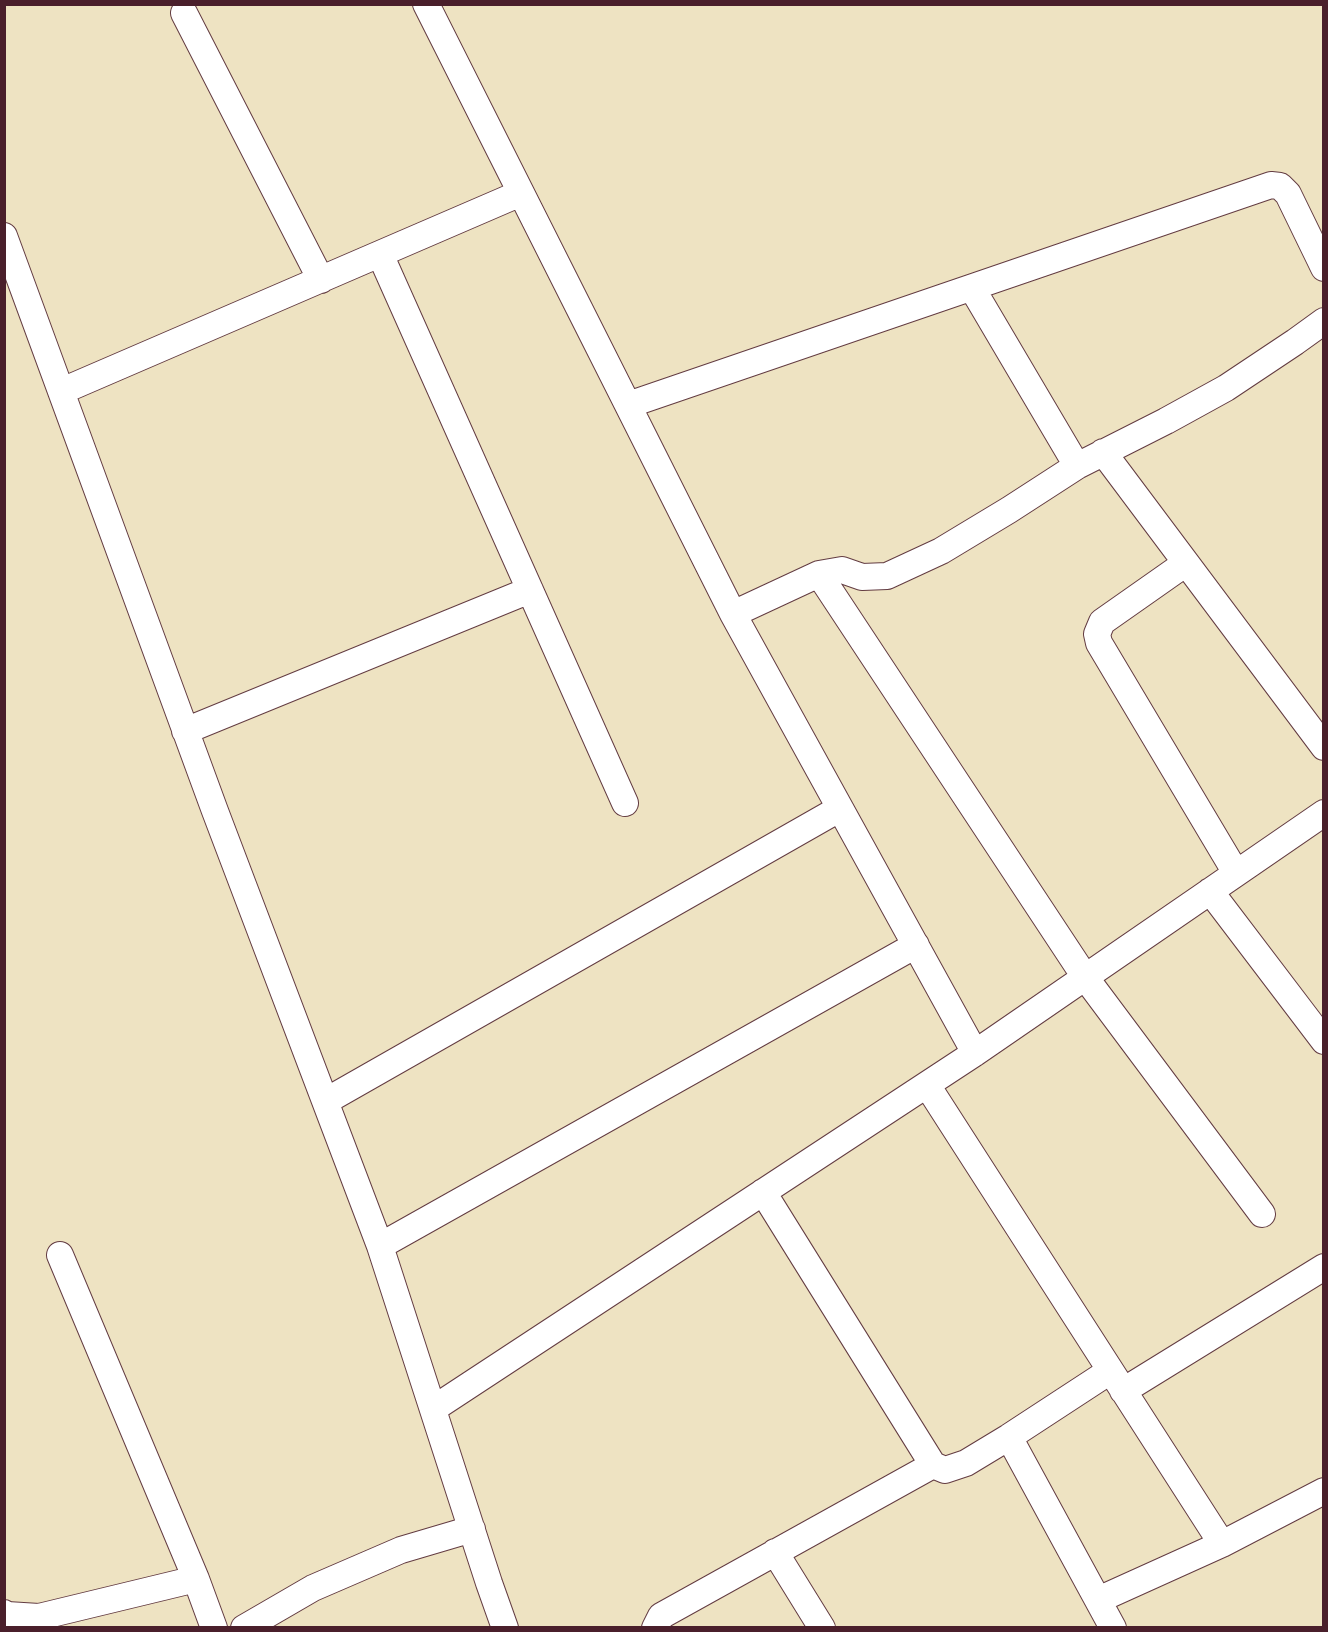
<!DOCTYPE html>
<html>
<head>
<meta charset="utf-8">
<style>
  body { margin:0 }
  #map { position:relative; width:1328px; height:1632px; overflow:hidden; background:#eee3c2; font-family:"Old Standard TT",serif }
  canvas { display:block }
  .frame { position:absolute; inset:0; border:6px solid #4a1f2b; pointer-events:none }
</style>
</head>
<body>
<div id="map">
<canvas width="1328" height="1632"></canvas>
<div class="frame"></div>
</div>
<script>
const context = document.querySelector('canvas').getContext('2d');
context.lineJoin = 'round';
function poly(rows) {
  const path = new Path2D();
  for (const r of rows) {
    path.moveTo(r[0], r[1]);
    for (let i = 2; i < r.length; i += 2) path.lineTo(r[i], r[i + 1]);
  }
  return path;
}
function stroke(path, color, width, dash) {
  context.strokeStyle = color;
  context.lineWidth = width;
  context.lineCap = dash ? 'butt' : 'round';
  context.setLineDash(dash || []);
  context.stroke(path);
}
const minor = poly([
  [426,4,733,614,975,1053],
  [184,13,321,280],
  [4,236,215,811,380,1246,489,1583,505,1628],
  [380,254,625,803],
  [972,288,1077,466],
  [62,391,521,193],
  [628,405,1271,185,1280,186,1288,194,1324,268],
  [1103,452,1324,747],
  [1186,563,1102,622,1097,634,1099,643,1236,873],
  [819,574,1085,977,1262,1214],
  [733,614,819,574,842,570,862,577,887,576,941,551,1009,510,1077,466,1166,421,1226,388,1295,342,1324,321],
  [185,731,530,590],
  [1210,891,1324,1041],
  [927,1085,1222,1544],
  [326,1101,839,809],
  [763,1192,933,1465,945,1470,966,1463,1009,1437,1110,1371],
  [380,1246,916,945],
  [60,1255,196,1579,214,1628],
  [1123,1391,1324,1267],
  [433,1409,975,1053,1324,813],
  [1009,1437,1113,1628],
  [775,1552,822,1628],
  [1098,1600,1222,1544,1324,1491],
  [4,1613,7,1615,39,1617,196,1579],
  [244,1628,313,1588,401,1550,472,1529],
  [655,1628,661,1616,933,1465]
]);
stroke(minor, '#633c42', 28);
stroke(minor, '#fff', 26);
</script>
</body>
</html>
